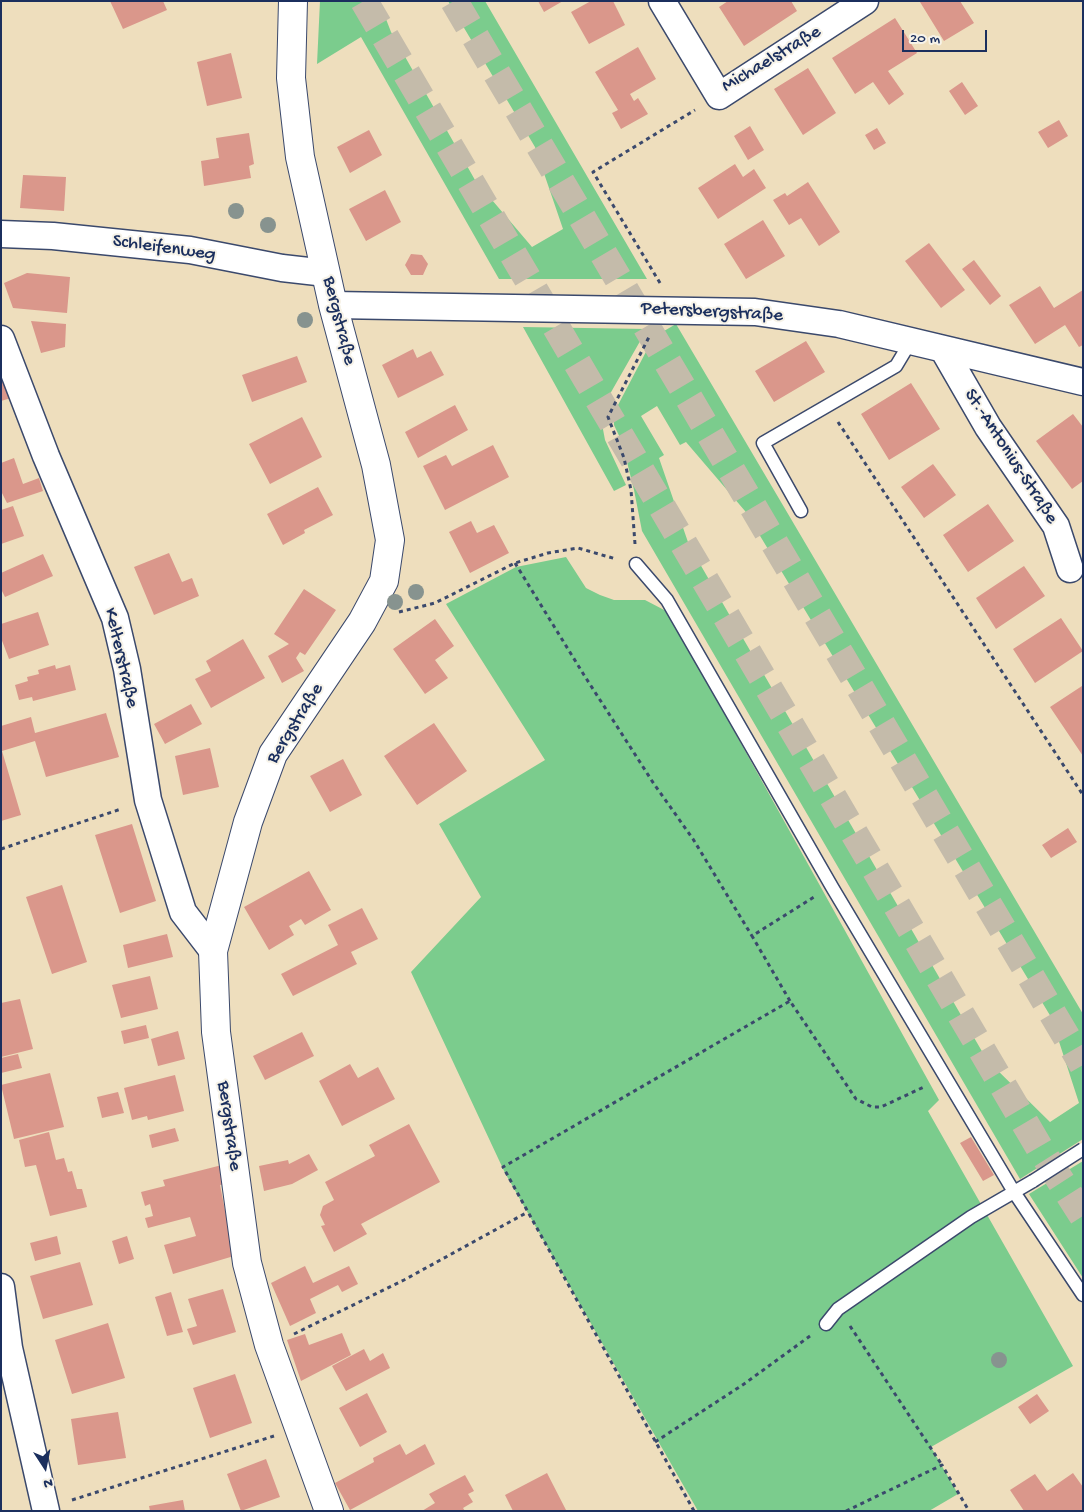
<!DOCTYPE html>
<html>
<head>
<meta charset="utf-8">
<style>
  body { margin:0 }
  #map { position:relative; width:1084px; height:1512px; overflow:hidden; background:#eedebd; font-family:"Gochi Hand",sans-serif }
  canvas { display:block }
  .frame { position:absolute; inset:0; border:2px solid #1b2f5e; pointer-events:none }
  .north { position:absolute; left:20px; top:1442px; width:50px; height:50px; -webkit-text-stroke:4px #f7f3e8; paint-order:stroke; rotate:169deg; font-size:14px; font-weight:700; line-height:20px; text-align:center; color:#1b2f5e }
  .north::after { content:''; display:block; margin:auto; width:18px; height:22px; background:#1b2f5e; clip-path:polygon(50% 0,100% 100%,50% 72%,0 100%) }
  .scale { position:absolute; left:902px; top:30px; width:85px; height:22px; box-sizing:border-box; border:2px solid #1b2f5e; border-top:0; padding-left:6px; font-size:15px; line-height:18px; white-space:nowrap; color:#1b2f5e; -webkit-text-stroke:4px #f7f3e8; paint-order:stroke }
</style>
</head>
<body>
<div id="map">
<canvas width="1084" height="1512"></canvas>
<div class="frame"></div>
<div class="north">N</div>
<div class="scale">20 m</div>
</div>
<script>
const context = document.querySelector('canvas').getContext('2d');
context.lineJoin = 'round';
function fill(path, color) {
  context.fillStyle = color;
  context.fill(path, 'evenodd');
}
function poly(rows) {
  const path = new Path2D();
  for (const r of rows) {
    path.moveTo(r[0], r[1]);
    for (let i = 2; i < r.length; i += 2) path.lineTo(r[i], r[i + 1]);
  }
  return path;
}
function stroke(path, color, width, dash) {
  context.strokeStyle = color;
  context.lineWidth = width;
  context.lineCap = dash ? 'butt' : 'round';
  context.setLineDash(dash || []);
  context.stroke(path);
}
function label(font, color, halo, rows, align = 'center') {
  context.font = font + ' "Gochi Hand",sans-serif';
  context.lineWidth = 4;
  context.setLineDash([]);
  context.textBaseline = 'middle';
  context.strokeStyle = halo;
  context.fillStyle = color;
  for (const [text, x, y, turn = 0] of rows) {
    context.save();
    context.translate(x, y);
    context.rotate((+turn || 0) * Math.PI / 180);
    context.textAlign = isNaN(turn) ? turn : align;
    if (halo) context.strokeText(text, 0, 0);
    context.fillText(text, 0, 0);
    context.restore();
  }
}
const green = poly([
  [320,1,379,1,391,32,475,180,532,247,563,229,535,147,448,1,485,1,647,279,499,279,361,37,317,64],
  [676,324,1083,1014,1083,1139,1020,1179,642,531,634,490,622,442,614,425,614,417,618,405,658,329,664,331],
  [657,406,680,445,686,442,745,511,1051,1017,1079,1103,1050,1122,987,1060,689,545,659,458,664,455,641,416],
  [523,327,647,329,606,401,602,424,605,440,626,485,614,491],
  [566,557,586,588,600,595,614,600,645,600,668,612,939,1100,928,1111,1073,1366,931,1447,958,1494,929,1511,698,1511,505,1173,411,972,481,897,439,824,545,760,446,604,516,567],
  [1083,1161,1082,1174,1083,1278,1029,1194]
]);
const building = poly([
  [110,1,163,1,167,10,123,29],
  [538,1,563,1,544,12],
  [591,1,613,1,625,25,589,44,571,12],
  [728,1,791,1,797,11,744,46,719,7],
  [922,1,960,1,974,23,944,41,920,2],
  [895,18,917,53,888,71,904,94,889,105,873,82,855,94,832,58],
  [638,47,656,79,630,94,634,101,638,98,648,114,621,129,612,113,618,110,595,72],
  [231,53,242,98,207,106,197,62],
  [808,68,836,113,803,135,774,89],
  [962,82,978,106,965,115,949,91],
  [1059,120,1068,136,1048,148,1038,132],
  [750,126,764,150,748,160,734,136],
  [877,128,886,143,874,150,865,135],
  [369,130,382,155,350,173,337,147],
  [249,133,254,164,249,166,251,178,204,186,201,161,219,158,216,138],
  [735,164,743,177,754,169,766,188,718,219,698,188],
  [23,175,66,177,64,211,20,208],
  [808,182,840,232,819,246,801,218,789,225,773,200,785,193,787,196],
  [385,190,401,222,366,241,349,209],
  [763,220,785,256,746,279,724,244],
  [929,243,965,290,941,308,905,261],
  [411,254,422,255,428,264,423,275,411,275,405,265],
  [974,260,1001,296,990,305,962,269],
  [27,273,70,277,67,313,13,308,4,283],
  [1040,286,1054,308,1083,290,1083,345,1079,347,1065,325,1035,344,1009,305],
  [31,321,66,324,65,347,41,353],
  [806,341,825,372,774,402,755,371],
  [413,349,417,358,431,351,444,375,398,398,382,365],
  [297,356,307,382,252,402,242,375],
  [1,373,11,398,1,401],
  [911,383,940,429,889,460,861,414],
  [455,405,468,430,418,458,405,432],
  [1073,414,1083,427,1083,481,1072,489,1036,441],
  [302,417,322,457,270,484,249,444],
  [493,445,509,477,445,510,423,466,446,455,452,466],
  [14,458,23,484,39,478,43,491,7,503,1,491,1,463],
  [933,464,956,495,924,518,901,487],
  [318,487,333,515,304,530,305,533,283,545,267,514],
  [988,504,1014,541,968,572,943,535],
  [13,506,24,536,1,544,1,510],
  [471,521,477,533,494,525,509,553,470,573,449,532],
  [169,553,182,582,192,578,199,596,154,615,134,567],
  [43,554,53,576,5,597,1,589,1,573],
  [1024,566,1045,596,996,629,976,598],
  [304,589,336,610,305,655,300,652,296,658,304,671,282,683,268,656,289,644,274,634],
  [38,612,49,645,9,659,1,638,1,624],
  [1061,618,1083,651,1035,683,1013,649],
  [435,619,454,646,435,660,448,678,425,694,393,649],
  [243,639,265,678,211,708,195,679,211,671,206,661],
  [55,665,56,669,70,665,76,690,33,701,32,697,19,700,15,685,28,681,27,677,39,674,38,670],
  [1082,686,1083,688,1083,756,1050,707],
  [191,704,202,724,165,744,154,724],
  [106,713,119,757,46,777,35,741,2,751,21,815,1,821,1,726,31,717,35,733],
  [434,723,467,771,417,805,384,756],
  [210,748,219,787,183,795,175,756],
  [343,759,362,795,330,812,310,776],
  [132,824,156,901,120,913,95,835],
  [1068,828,1077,842,1051,858,1042,845],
  [309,871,331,910,305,925,301,919,289,926,294,935,269,950,244,907],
  [62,885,87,962,52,974,26,897],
  [362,908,378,939,351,952,357,964,293,996,281,974,338,945,328,925],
  [167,934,173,957,128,968,123,945],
  [150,976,158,1009,121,1018,112,985],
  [20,999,33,1049,1,1057,1,1003],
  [146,1025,149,1038,124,1044,121,1031],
  [178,1031,185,1059,158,1066,151,1039],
  [302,1032,314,1056,265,1080,253,1056],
  [18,1054,22,1068,1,1073,1,1058],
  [350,1064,358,1078,378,1067,395,1099,342,1126,319,1081],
  [50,1073,64,1127,14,1139,1,1085],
  [175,1075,184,1111,148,1120,147,1116,132,1120,124,1088],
  [118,1092,124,1113,102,1118,97,1097],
  [409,1124,440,1182,361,1224,367,1234,334,1252,321,1226,325,1225,320,1215,323,1206,334,1200,325,1182,375,1156,369,1145],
  [175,1128,179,1141,152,1148,149,1135],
  [49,1132,56,1160,64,1158,68,1172,72,1171,77,1189,82,1189,87,1207,50,1216,36,1165,25,1167,19,1140],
  [971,1137,994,1175,983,1181,960,1143],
  [309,1154,318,1170,292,1184,264,1191,259,1166,288,1160,289,1164],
  [222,1165,226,1184,220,1185,234,1256,173,1274,164,1245,196,1236,190,1217,148,1228,145,1218,153,1216,150,1204,145,1206,141,1192,165,1186,163,1180],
  [57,1236,61,1254,35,1261,30,1243],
  [127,1236,134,1259,119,1264,112,1241],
  [80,1262,93,1305,43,1319,30,1276],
  [305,1266,313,1283,349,1266,358,1284,342,1292,338,1285,310,1299,316,1313,290,1326,271,1283],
  [223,1289,236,1332,193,1345,187,1329,197,1326,188,1299],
  [171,1292,183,1332,167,1336,155,1297],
  [108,1323,125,1378,72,1394,55,1340],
  [342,1333,351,1355,301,1381,287,1340,305,1334,309,1345],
  [364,1349,370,1361,383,1353,390,1368,346,1391,332,1366],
  [235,1374,252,1423,210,1438,193,1388],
  [367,1393,387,1432,360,1447,339,1408],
  [1037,1394,1049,1411,1030,1424,1018,1407],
  [118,1412,126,1458,78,1465,71,1419],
  [400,1444,406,1455,425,1444,435,1464,350,1510,335,1483,374,1462,373,1458],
  [266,1459,280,1497,241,1511,227,1474],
  [547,1473,566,1510,513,1511,505,1495],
  [1073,1473,1083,1487,1083,1511,1024,1511,1010,1490,1035,1474,1047,1491],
  [465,1475,474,1491,468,1494,473,1502,463,1508,465,1511,422,1511,435,1503,429,1494],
  [183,1500,185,1511,150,1511,149,1506]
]);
const trunkTunnel = poly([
  [364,1,1039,1147,1083,1216],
  [454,1,1083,1065]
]);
const path = poly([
  [660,283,593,172,695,110],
  [838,422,1083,795],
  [635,544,631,490,624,458,608,417,649,337],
  [515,563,584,675,654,784,693,839,752,936],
  [399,612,435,603,515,563,548,553,578,548,616,559],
  [1,849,121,809],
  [790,1001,752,936,814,897],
  [850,1326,942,1465],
  [294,1334,404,1280,526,1213],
  [655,1442,744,1384,810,1336],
  [72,1500,274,1436],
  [694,1511,503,1167,790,1001,856,1099,872,1107,881,1107,926,1086],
  [846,1511,942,1465,969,1511]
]);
const service = poly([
  [801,511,763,443,896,366,911,341],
  [636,564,667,600,832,887,1014,1192,1083,1295],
  [826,1324,838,1309,971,1217,1033,1181]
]);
const minor = poly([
  [662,1,719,96,865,1],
  [1,234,53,236,190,250,282,268,326,273],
  [333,305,755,312,839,324,1083,382],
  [1,339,46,456,115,618,127,669,148,800,183,912,213,951],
  [943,349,988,427,1056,526,1070,569],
  [1,1287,9,1348,46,1511]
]);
const tertiary = poly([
  [293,1,291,78,300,157,333,305,376,465,390,540,384,581,362,622,273,754,248,822,213,951,216,1032,247,1263,269,1345,329,1511]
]);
const serviceBridge = poly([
  [1033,1181,1083,1149]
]);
const trees = [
  [236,211],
  [268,225],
  [305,320],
  [416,592],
  [395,602],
  [999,1360]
];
const streetNames = [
  ["Michaelstraße",772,60,-31],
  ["Schleifenweg",164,249,8],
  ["Petersbergstraße",712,313,3],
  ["Bergstraße",338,321,76],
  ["St.-Antonius-Straße",1010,457,57],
  ["Kelterstraße",120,658,77],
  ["Bergstraße",296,724,-58],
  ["Bergstraße",228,1126,82]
];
fill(green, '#7bcc8d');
fill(building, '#da978b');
stroke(trunkTunnel, '#c4bbaa', 28, [28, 14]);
stroke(service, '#3b496c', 15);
stroke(minor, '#3b496c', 29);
stroke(tertiary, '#3b496c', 30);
stroke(path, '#3b496c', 3, [4, 4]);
stroke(service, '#fff', 12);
stroke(minor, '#fff', 26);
stroke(tertiary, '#fff', 28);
stroke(serviceBridge, '#3b496c', 15, []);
stroke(serviceBridge, '#fff', 12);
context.fillStyle = '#87938f';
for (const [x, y] of trees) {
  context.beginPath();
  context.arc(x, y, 8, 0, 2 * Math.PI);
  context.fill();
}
label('19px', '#1b2f5e', '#f7f3e8', streetNames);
</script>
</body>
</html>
